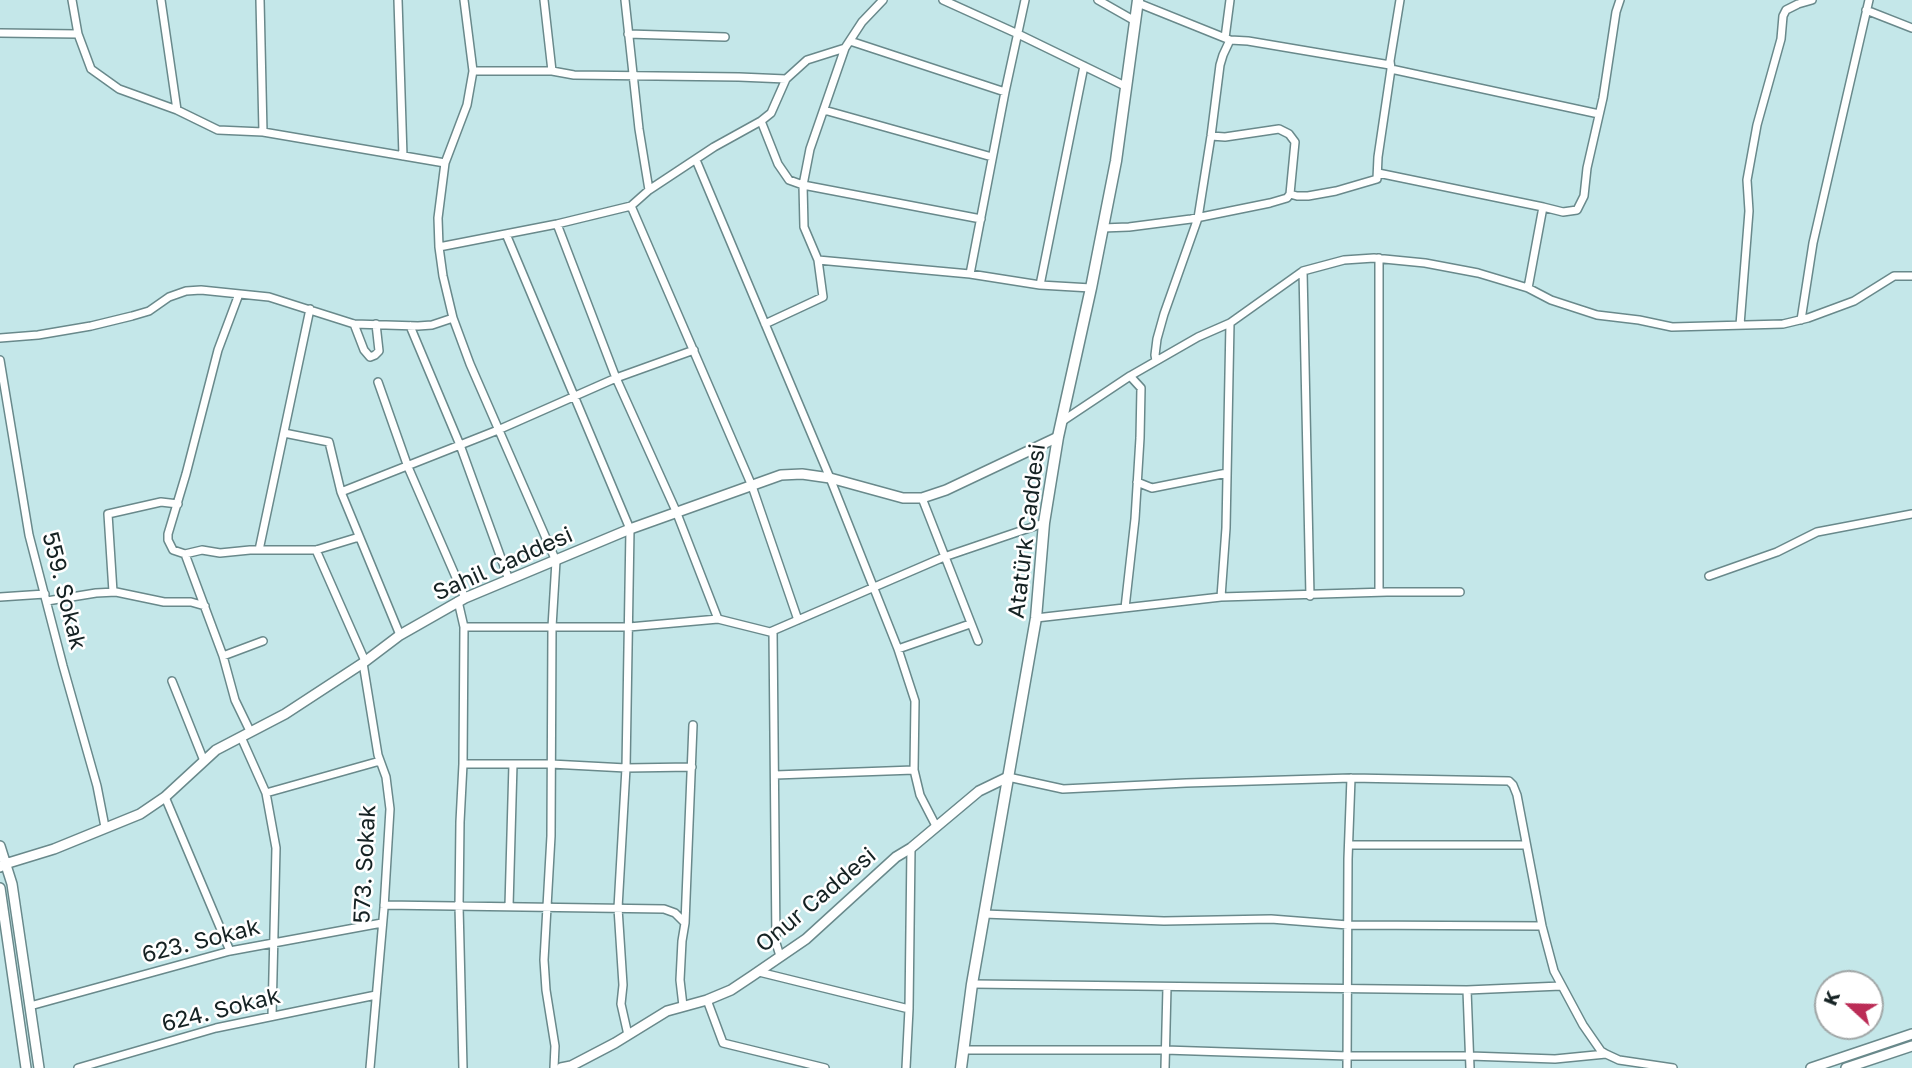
<!DOCTYPE html>
<html>
<head>
<meta charset="utf-8">
<style>
  body { margin:0 }
  #map { position:relative; width:1912px; height:1068px; overflow:hidden; background:#c4e7e9; font-family:"Golos Text",sans-serif }
  canvas { display:block }
  .north { position:absolute; left:1814px; top:970px; width:70px; height:70px; box-sizing:border-box; background:#fff; border:2px solid #a1a7a7; border-radius:50%; rotate:292deg; font-size:19px; font-weight:700; line-height:28px; text-align:center; color:#152223 }
  .north::after { content:''; display:block; margin:auto; width:24px; height:32px; background:#bb2c56; clip-path:polygon(50% 0,100% 100%,50% 72%,0 100%) }
</style>
</head>
<body>
<div id="map">
<canvas width="1912" height="1068"></canvas>
<div class="north">K</div>
</div>
<script>
const context = document.querySelector('canvas').getContext('2d');
context.lineJoin = 'round';
function poly(rows) {
  const path = new Path2D();
  for (const r of rows) {
    path.moveTo(r[0], r[1]);
    for (let i = 2; i < r.length; i += 2) path.lineTo(r[i], r[i + 1]);
  }
  return path;
}
function stroke(path, color, width, dash) {
  context.strokeStyle = color;
  context.lineWidth = width;
  context.lineCap = dash ? 'butt' : 'round';
  context.setLineDash(dash || []);
  context.stroke(path);
}
function label(font, color, halo, rows, align = 'center') {
  context.font = font + ' "Golos Text",sans-serif';
  context.lineWidth = 5;
  context.setLineDash([]);
  context.textBaseline = 'middle';
  context.strokeStyle = halo;
  context.fillStyle = color;
  for (const [text, x, y, turn = 0] of rows) {
    context.save();
    context.translate(x, y);
    context.rotate((+turn || 0) * Math.PI / 180);
    context.textAlign = isNaN(turn) ? turn : align;
    if (halo) context.strokeText(text, 0, 0);
    context.fillText(text, 0, 0);
    context.restore();
  }
}
const minor = poly([
  [161,0,177,110,218,130,263,132,445,163],
  [260,0,263,132],
  [398,0,403,156],
  [464,0,473,71,467,105,445,163,438,218,439,247,443,276,453,318,470,364,556,561,552,627,551,836,544,960,546,990,555,1046,554,1068],
  [544,0,552,71,574,75,739,77,786,79],
  [625,0,639,129,649,190],
  [943,0,1018,34,1127,87],
  [1098,0,1135,21],
  [1400,0,1390,61,1391,69,1599,114],
  [1138,3,1230,40],
  [1866,10,1912,28],
  [0,33,78,34,72,0],
  [78,34,91,69,119,89,177,110],
  [628,34,725,37],
  [1225,38,1230,0],
  [850,41,1005,92],
  [473,71,552,71],
  [824,110,992,157],
  [761,121,778,164,789,180,803,185,981,219],
  [696,160,830,478,898,649,915,701,914,770,920,795,936,826],
  [1378,173,1543,207,1528,288],
  [1290,194,1297,196,1308,196,1336,191,1377,179,1378,157,1391,69],
  [631,206,752,486,798,620],
  [1543,207,1563,212,1577,210,1584,196,1587,168,1603,98,1616,12,1620,0],
  [557,224,616,378,676,511,718,619],
  [1102,228,1129,227,1191,219,1270,203,1287,198,1290,194,1295,142,1289,134,1279,129,1225,137,1211,136],
  [506,234,630,529,626,768,618,908,623,985,621,1004,628,1035],
  [439,247,557,224,631,206,649,190,714,147,761,121,771,113,786,79,807,60,845,48],
  [1379,258,1379,592],
  [818,260,970,274,1040,285,1091,288],
  [1303,271,1310,596],
  [970,274,1005,92,1025,0],
  [1040,285,1084,66],
  [239,294,218,350,186,474,168,534,168,540,173,550,185,554,202,550,220,553,250,550,316,550,359,537],
  [1801,320,1813,243,1869,0],
  [354,324,364,350,370,357,375,355,379,351,376,324],
  [765,324,823,297,818,260,804,227,803,185,810,149,845,48,862,22,883,0],
  [1740,325,1749,211,1747,180,1757,125,1781,39,1783,16,1786,10,1798,4,1812,0],
  [410,326,460,445,509,580],
  [0,338,38,335,91,326,132,316,149,311,169,297,186,291,201,290,269,297,354,324,418,326,432,325,453,318],
  [0,360,29,535,63,666,97,786,105,827],
  [1156,361,1155,355,1157,339,1164,314,1198,218,1211,136,1220,65,1223,55,1230,40,1248,41,1390,65],
  [378,382,408,467,465,598],
  [1061,422,1130,376,1198,337,1230,323,1303,271,1344,260,1374,258,1425,263,1478,273,1528,288,1551,300,1597,315,1639,320,1672,327,1783,324,1808,318,1854,301,1894,276,1912,276],
  [284,433,329,442,341,492,400,635],
  [1137,482,1152,488,1227,473],
  [341,492,498,430,616,378,694,350],
  [922,498,978,641],
  [259,550,310,309],
  [316,550,365,661],
  [185,554,223,656,235,700,250,731],
  [1709,576,1777,552,1817,532,1912,514],
  [113,592,108,514,161,502,178,504],
  [0,597,45,594],
  [1221,597,1226,528,1230,323],
  [47,601,96,593,116,592,164,602,191,602,205,606],
  [458,601,464,627,463,764,460,822,459,906,463,1068],
  [1125,608,1135,519,1140,438,1141,388,1130,376],
  [1036,618,1221,597,1387,592,1460,592],
  [464,627,629,627,718,619,770,632,944,557,1044,523],
  [773,631,776,943,780,956],
  [898,649,970,624],
  [223,656,263,641],
  [363,663,378,755,386,777,390,809,384,908,370,1068],
  [172,681,204,761],
  [241,737,266,793,276,848,272,1016],
  [463,764,551,764,626,768,692,767],
  [775,775,914,770],
  [1008,777,1063,789,1186,783,1351,778,1509,781,1513,785,1517,795,1542,926,1554,971,1583,1025,1601,1051,1606,1054,1619,1060,1673,1068],
  [266,793,380,761],
  [165,797,230,951],
  [1350,845,1526,845],
  [384,905,664,909,675,913,685,923,682,941,680,980,683,1006],
  [509,906,513,764],
  [984,914,1164,921,1271,919,1348,925,1542,926],
  [685,923,693,725],
  [759,972,909,1009],
  [972,984,1467,990,1561,986],
  [1467,990,1470,1068],
  [707,1000,723,1043,825,1068],
  [30,1006,230,951,382,923],
  [963,1050,1165,1050,1348,1056,1470,1056,1555,1059,1606,1054],
  [78,1068,216,1028,376,995],
  [906,1068,909,1009,911,848],
  [1165,1068,1167,987],
  [1347,1068,1348,859,1351,778]
]);
const tertiary = poly([
  [0,846,12,884,39,1068],
  [0,867,5,864,54,849,140,814,165,797,216,750,285,714,363,663,400,635,465,598,630,529,781,475,802,474,830,478,903,498,922,498,946,490,1058,437],
  [0,888,26,1068],
  [561,1068,571,1066,615,1043,667,1011,707,1000,731,990,752,976,806,939,896,857,911,848,979,791,1008,777],
  [1811,1068,1912,1034],
  [1846,1068,1912,1046]
]);
const secondary = poly([
  [961,1068,972,984,1036,618,1044,523,1058,437,1091,288,1116,161,1138,0]
]);
const streetNames = [
  ["Atatürk Caddesi",1027,531,-83],
  ["Sahil Caddesi",503,564,-24],
  ["559. Sokak",64,591,76],
  ["573. Sokak",365,864,-87],
  ["Onur Caddesi",816,900,-40],
  ["623. Sokak",201,941,-14],
  ["624. Sokak",221,1010,-14]
];
stroke(minor, '#69898b', 10);
stroke(tertiary, '#69898b', 12);
stroke(secondary, '#69898b', 13);
stroke(minor, '#fff', 7);
stroke(tertiary, '#fff', 9);
stroke(secondary, '#fff', 10);
label('23px', '#152223', '#fff', streetNames);
</script>
</body>
</html>
